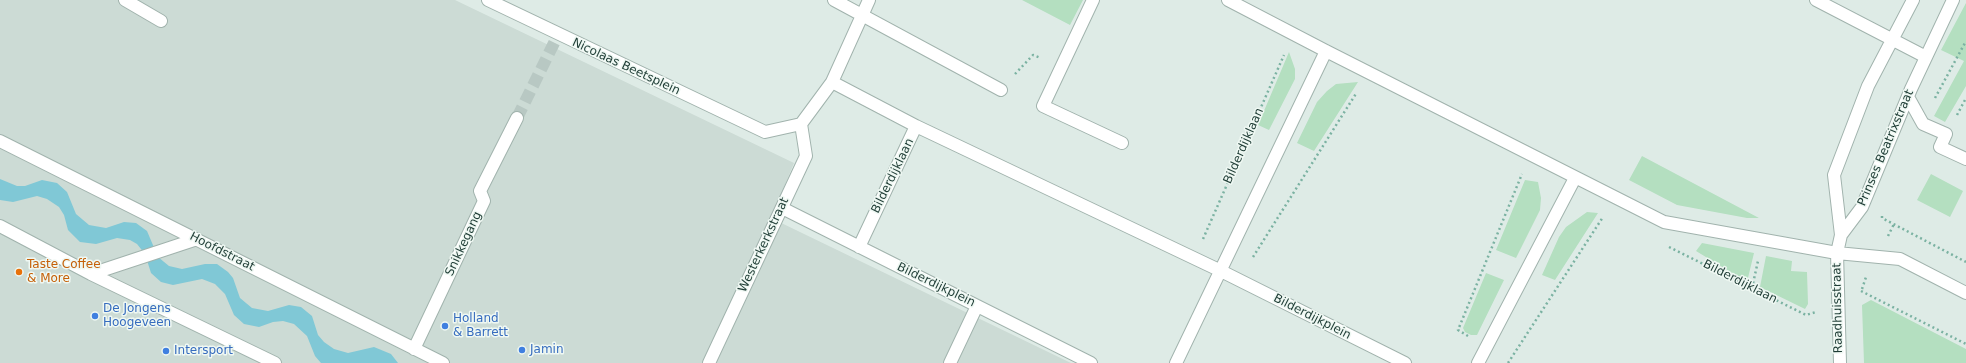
<!DOCTYPE html>
<html>
<head>
<meta charset="utf-8">
<style>
  body { margin:0 }
  canvas { display:block; background:#deebe6 }
</style>
</head>
<body>
<canvas width="1966" height="363"></canvas>
<script>
const context = document.querySelector('canvas').getContext('2d');
context.lineJoin = 'round';
function fill(path, color) {
  context.fillStyle = color;
  context.fill(path, 'evenodd');
}
function poly(rows) {
  const path = new Path2D();
  for (const r of rows) {
    path.moveTo(r[0], r[1]);
    for (let i = 2; i < r.length; i += 2) path.lineTo(r[i], r[i + 1]);
  }
  return path;
}
function stroke(path, color, width, dash) {
  context.strokeStyle = color;
  context.lineWidth = width;
  context.lineCap = dash ? 'butt' : 'round';
  context.setLineDash(dash || []);
  context.stroke(path);
}
function label(font, color, halo, rows, align = 'center') {
  context.font = font + ' "DejaVu Sans",sans-serif';
  context.lineWidth = 3;
  context.setLineDash([]);
  context.textBaseline = 'middle';
  context.strokeStyle = halo;
  context.fillStyle = color;
  for (const [text, x, y, turn = 0] of rows) {
    context.save();
    context.translate(x, y);
    context.rotate((+turn || 0) * Math.PI / 180);
    context.textAlign = isNaN(turn) ? turn : align;
    if (halo) context.strokeText(text, 0, 0);
    context.fillText(text, 0, 0);
    context.restore();
  }
}
const built = poly([
  [0,0,455,0,794,163,771,218,1071,363,0,363]
]);
const green = poly([
  [1022,0,1083,0,1070,25],
  [1966,3,1966,86,1945,122,1934,116,1964,61,1941,50],
  [1289,52,1295,69,1295,79,1269,130,1258,125],
  [1358,82,1314,151,1297,143,1317,102,1327,91,1336,84],
  [1642,156,1759,218,1747,218,1677,205,1629,180],
  [1931,174,1963,191,1950,217,1917,200],
  [1525,180,1538,182,1541,198,1540,210,1516,258,1496,250],
  [1587,212,1598,213,1555,280,1542,275,1559,237,1566,227],
  [1702,243,1754,253,1747,282,1696,251],
  [1766,256,1792,261,1791,271,1807,272,1808,304,1805,309,1760,287],
  [1486,273,1504,280,1477,335,1471,335,1465,332,1463,328],
  [1871,300,1966,349,1966,363,1864,363,1862,305]
]);
const water = poly([
  [0,179,17,186,25,186,42,180,57,183,67,192,76,214,89,225,106,228,124,222,136,223,147,231,158,257,169,266,182,269,205,264,217,264,228,272,233,278,240,298,252,308,268,311,289,305,301,307,312,316,318,335,324,342,334,349,348,353,374,347,391,354,398,363,321,363,315,356,307,336,294,324,283,321,273,322,259,327,244,324,234,315,225,294,215,284,202,279,173,285,161,282,151,273,145,254,137,244,130,240,117,238,96,244,80,242,68,230,64,215,59,207,47,199,37,196,13,202,0,200]
]);
const minorTunnel = poly([
  [517,118,558,35]
]);
const path = poly([
  [1015,74,1033,55,1041,58],
  [1935,98,1966,41],
  [1957,115,1966,98],
  [1882,216,1882,218,1966,262],
  [1888,236,1894,224],
  [1203,239,1284,55],
  [1669,247,1806,315,1816,312],
  [1253,257,1357,92],
  [1752,288,1758,261],
  [1862,289,1866,277],
  [1861,291,1966,344],
  [1468,336,1458,330,1522,174],
  [1508,363,1603,217]
]);
const minor = poly([
  [125,0,161,21],
  [488,0,765,132,801,124,832,82,869,0],
  [834,0,1001,90],
  [1093,0,1043,106,1122,143],
  [1228,0,1326,51,1664,222,1837,253,1900,259,1966,293],
  [1816,0,1926,57],
  [832,82,916,126,859,247],
  [1908,97,1923,124,1946,134,1940,147,1966,159],
  [916,126,1219,270,1405,363],
  [0,141,443,363],
  [782,208,1091,363],
  [0,226,91,274,275,363],
  [1841,235,1862,207,1911,89,1953,0],
  [91,274,197,239],
  [414,349,484,201,480,191,517,118],
  [709,363,806,156,801,124],
  [950,363,977,306],
  [1176,363,1326,51],
  [1478,363,1575,178],
  [1840,363,1837,253,1841,235,1834,175,1868,86,1913,0]
]);
const markers = [
  [19,272,4,"#e8710a"],
  [95,316,4,"#3f7fe0"],
  [445,326,4,"#3f7fe0"],
  [522,350,4,"#3f7fe0"],
  [166,351,4,"#3f7fe0"]
];
const streetNames = [
  ["Nicolaas Beetsplein",626,67,25],
  ["Bilderdijklaan",1244,146,-66],
  ["Prinses Beatrixstraat",1886,148,-67],
  ["Bilderdijklaan",893,176,-64],
  ["Snikkegang",464,244,-65],
  ["Westerkerkstraat",764,245,-65],
  ["Hoofdstraat",222,252,27],
  ["Bilderdijklaan",1740,282,27],
  ["Bilderdijkplein",936,285,26],
  ["Raadhuisstraat",1838,308,-91],
  ["Bilderdijkplein",1312,317,27]
];
const foodNames = [
  ["Taste Coffee",27,265],
  ["& More",27,279]
];
const shopNames = [
  ["De Jongens",103,309],
  ["Hoogeveen",103,323],
  ["Holland",453,319],
  ["& Barrett",453,333],
  ["Jamin",530,350],
  ["Intersport",174,351]
];
fill(built, '#ccdbd5');
fill(green, '#b4dfc0');
fill(water, '#80c8d6');
stroke(minorTunnel, '#b8c8c3', 12, [12, 6]);
stroke(minor, '#a1b3ad', 14);
stroke(path, '#7bb2a2', 2.5, [2, 3]);
stroke(minor, '#fff', 12);
for (const [x, y, r, color] of markers) {
  const dot = new Path2D();
  dot.arc(x, y, r, 0, 2 * Math.PI);
  context.fillStyle = color;
  context.fill(dot);
  stroke(dot, '#eff8f3', 1.5);
}
label('12px', '#1e3c35', '#eff8f3', streetNames);
label('12px', '#c56008', '#eff8f3', foodNames, 'left');
label('12px', '#366cbe', '#eff8f3', shopNames, 'left');
</script>
</body>
</html>
